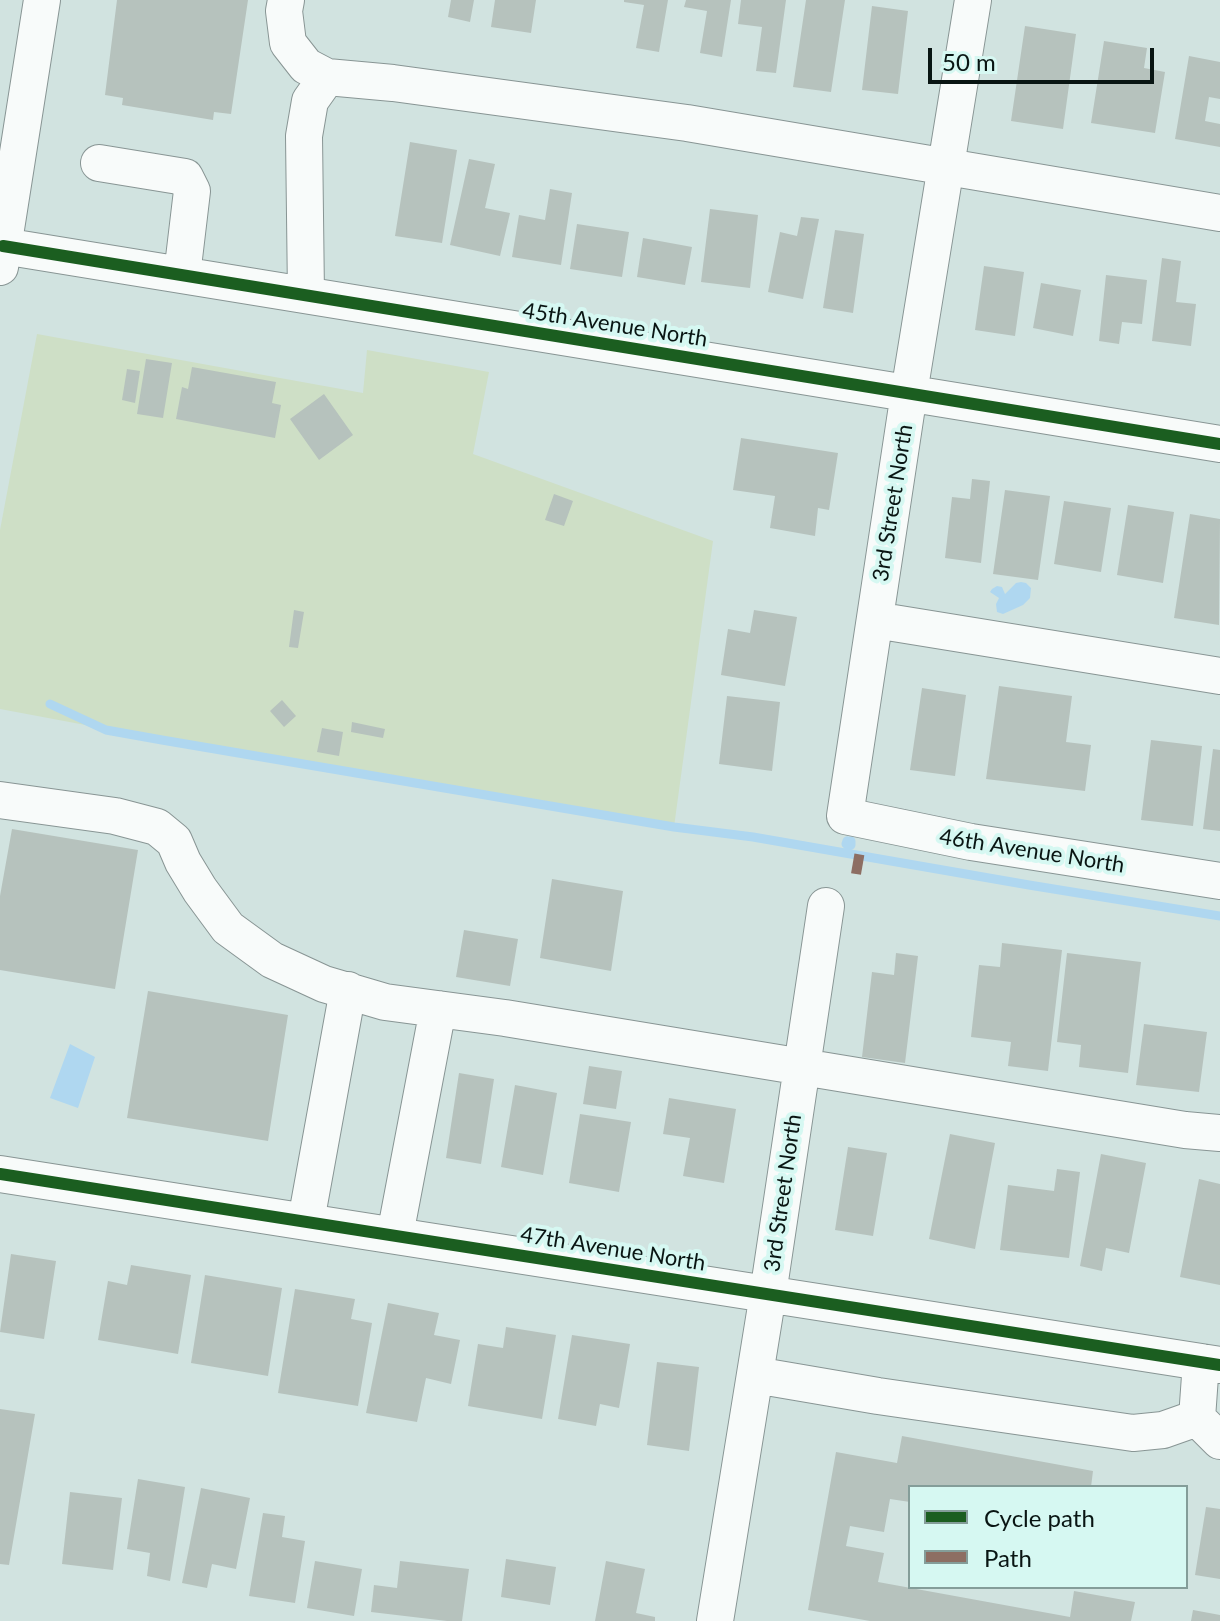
<!DOCTYPE html>
<html>
<head>
<meta charset="utf-8">
<style>
  body { margin:0 }
  #map { position:relative; width:1220px; height:1621px; overflow:hidden; background:#d1e3e0; font-family:Lato,sans-serif }
  canvas { display:block }
  .legend { position:absolute; left:908px; top:1485px; width:280px; height:104px; box-sizing:border-box; background:#d6f8f2; border:2px solid #849d99; margin:0; padding:10px 14px; list-style:none; font-size:24px; color:#091513 }
  .legend li { display:flex; align-items:center; gap:16px; height:40px }
  .legend b { width:40px; border:2px solid #849d99 }
  .scale { position:absolute; left:928px; top:48px; width:226px; height:36px; box-sizing:border-box; border:4px solid #091513; border-top:0; padding-left:10px; font-size:24px; line-height:28px; white-space:nowrap; color:#091513; -webkit-text-stroke:6px #d6f8f2; paint-order:stroke }
</style>
</head>
<body>
<div id="map">
<canvas width="1220" height="1621"></canvas>
<ul class="legend">
<li><b style="height:10px;background:#1b5e20"></b>Cycle path</li>
<li><b style="height:10px;background:#8d6e63"></b>Path</li>
</ul>
<div class="scale">50 m</div>
</div>
<script>
const context = document.querySelector('canvas').getContext('2d');
context.lineJoin = 'round';
function fill(path, color) {
  context.fillStyle = color;
  context.fill(path, 'evenodd');
}
function poly(rows) {
  const path = new Path2D();
  for (const r of rows) {
    path.moveTo(r[0], r[1]);
    for (let i = 2; i < r.length; i += 2) path.lineTo(r[i], r[i + 1]);
  }
  return path;
}
function stroke(path, color, width, dash) {
  context.strokeStyle = color;
  context.lineWidth = width;
  context.lineCap = dash ? 'butt' : 'round';
  context.setLineDash(dash || []);
  context.stroke(path);
}
function label(font, color, halo, rows, align = 'center') {
  context.font = font + ' Lato,sans-serif';
  context.lineWidth = 8;
  context.setLineDash([]);
  context.textBaseline = 'middle';
  context.strokeStyle = halo;
  context.fillStyle = color;
  for (const [text, x, y, turn = 0] of rows) {
    context.save();
    context.translate(x, y);
    context.rotate((+turn || 0) * Math.PI / 180);
    context.textAlign = isNaN(turn) ? turn : align;
    if (halo) context.strokeText(text, 0, 0);
    context.fillText(text, 0, 0);
    context.restore();
  }
}
const green = poly([
  [37,334,363,393,367,350,489,372,473,454,713,541,674,827,240,754,0,709,0,530]
]);
const water = poly([
  [1021,582,1026,583,1031,588,1030,598,1023,605,1003,614,997,612,996,604,999,598,990,592,992,589,997,586,1002,587,1005,594,1016,583],
  [70,1044,95,1057,78,1108,50,1098]
]);
const stream = poly([
  [50,704,106,730,162,740,674,827,753,837,1029,885,1220,916],
  [847,841,851,841,851,845,846,844,847,841]
]);
const building = poly([
  [117,0,248,0,231,114,214,112,213,120,122,105,123,98,105,95],
  [451,0,474,0,470,22,448,17],
  [495,0,536,0,531,33,491,27],
  [624,0,668,0,659,52,636,48,644,5,624,2],
  [686,0,731,0,722,57,700,53,707,11,684,7],
  [741,0,786,0,776,73,756,71,762,27,738,24],
  [806,0,845,0,831,92,793,87],
  [872,6,908,11,898,94,862,90],
  [1025,26,1076,34,1063,129,1011,121],
  [1104,41,1147,48,1144,68,1165,72,1155,133,1091,123],
  [1189,56,1220,62,1220,99,1209,97,1205,121,1220,124,1220,147,1175,139],
  [410,142,457,150,442,243,395,236],
  [469,159,495,164,485,208,510,213,500,256,450,245],
  [550,189,572,193,561,265,512,257,519,215,545,220],
  [710,209,758,215,750,288,701,282],
  [801,217,819,219,803,299,768,292,780,232,797,236],
  [577,224,629,232,622,277,570,269],
  [835,230,864,234,853,313,823,308],
  [643,238,692,247,685,285,637,277],
  [1162,258,1181,261,1176,302,1196,304,1191,346,1152,341],
  [984,266,1024,272,1015,336,975,330],
  [1106,275,1147,280,1142,324,1122,322,1119,344,1099,341],
  [1041,283,1081,290,1073,336,1033,328],
  [146,359,172,363,163,418,137,414],
  [192,367,276,382,272,403,281,405,275,438,176,419,182,387,188,389],
  [127,369,140,371,135,403,122,400],
  [324,394,353,435,319,460,290,419],
  [741,438,838,453,829,510,818,508,815,536,770,528,775,496,733,490],
  [972,479,990,481,981,563,945,558,952,497,970,499],
  [1005,490,1050,496,1038,580,993,574],
  [554,494,573,501,564,526,545,520],
  [1064,501,1111,508,1101,572,1054,564],
  [1128,505,1174,512,1163,583,1117,575],
  [1190,514,1220,519,1219,625,1174,618],
  [294,610,304,612,298,648,289,647],
  [754,610,797,617,785,686,721,675,728,629,750,633],
  [999,686,1072,696,1066,742,1091,745,1085,791,986,779],
  [922,688,966,695,955,776,910,770],
  [727,696,780,702,772,771,719,764],
  [282,700,296,716,284,727,270,711],
  [352,722,385,729,383,738,351,732],
  [322,728,343,732,339,756,317,752],
  [1151,740,1202,746,1193,826,1141,820],
  [1213,749,1220,750,1220,831,1203,829],
  [12,829,138,850,115,989,0,970,0,896],
  [552,879,623,891,611,971,540,958],
  [464,930,518,939,510,986,456,977],
  [1002,943,1062,950,1048,1071,1008,1066,1011,1042,971,1037,979,965,1000,967],
  [896,953,918,956,905,1063,862,1057,872,972,894,975],
  [1067,953,1141,962,1128,1073,1079,1067,1081,1045,1057,1042],
  [148,991,288,1015,268,1141,127,1118],
  [1144,1024,1207,1032,1199,1092,1136,1085],
  [589,1066,622,1071,616,1109,583,1104],
  [459,1073,494,1079,481,1164,446,1158],
  [515,1085,557,1093,543,1175,501,1167],
  [669,1098,736,1109,724,1183,683,1176,690,1138,663,1134],
  [580,1114,631,1122,619,1192,569,1183],
  [950,1134,995,1143,975,1249,929,1239],
  [848,1147,887,1153,873,1236,835,1230],
  [1101,1154,1146,1163,1129,1253,1106,1248,1102,1271,1080,1266],
  [1057,1169,1080,1172,1069,1258,1000,1250,1008,1185,1054,1191],
  [1199,1179,1220,1184,1220,1285,1180,1277],
  [11,1254,56,1261,44,1339,0,1332],
  [131,1265,191,1275,178,1354,98,1340,108,1281,127,1285],
  [205,1275,282,1288,268,1376,191,1363],
  [295,1289,355,1299,351,1319,372,1323,358,1406,278,1393],
  [388,1303,439,1313,434,1335,460,1340,451,1384,426,1378,417,1422,366,1413],
  [506,1327,556,1335,542,1419,468,1406,478,1344,503,1348],
  [572,1335,630,1344,619,1408,600,1404,596,1426,558,1419],
  [657,1362,699,1367,689,1451,647,1445],
  [0,1409,35,1414,9,1565,0,1564],
  [902,1436,1093,1471,1091,1487,910,1487,910,1502,890,1499,884,1532,850,1526,846,1546,884,1553,878,1582,1070,1617,1074,1591,1135,1602,1131,1621,870,1621,808,1610,836,1452,897,1463],
  [138,1479,185,1487,170,1581,147,1576,150,1553,127,1549],
  [201,1488,250,1498,236,1569,212,1564,207,1588,182,1583],
  [70,1492,122,1498,113,1570,62,1564],
  [1206,1507,1220,1509,1220,1579,1195,1575],
  [263,1513,285,1516,282,1537,305,1541,295,1603,249,1596],
  [506,1559,556,1567,550,1605,501,1597],
  [315,1561,362,1569,354,1616,307,1608],
  [400,1561,469,1569,462,1621,447,1621,371,1612,374,1585,397,1588],
  [606,1561,645,1569,636,1613,655,1617,655,1621,595,1621],
  [1193,1610,1220,1615,1220,1621,1191,1621]
]);
const minor = poly([
  [286,0,284,11,288,43,306,66,327,77,393,83,687,123,1220,213],
  [973,0,909,393,845,816,971,842,1220,881],
  [99,163,185,177,192,191,182,275],
  [3,246,1220,444],
  [0,267,42,0],
  [306,295,304,136,310,101,327,77],
  [875,620,1220,676],
  [0,800,115,816,157,827,174,841,183,862,200,890,228,928,272,960,324,984,385,1002,505,1018,1185,1130,1220,1133],
  [0,1174,1220,1365],
  [306,1221,348,990],
  [395,1235,438,1009],
  [1201,1362,1197,1418,1220,1441],
  [755,1375,878,1396,1133,1433,1163,1430,1197,1418],
  [715,1621,768,1294,826,906]
]);
const quiet = poly([
  [856,874,861,845]
]);
const cycleway = poly([
  [3,246,1220,444],
  [0,1174,1220,1365]
]);
const streetNames = [
  ["45th Avenue North",615,325,9],
  ["3rd Street North",893,503,-81],
  ["46th Avenue North",1032,851,9],
  ["3rd Street North",783,1193,-82],
  ["47th Avenue North",613,1249,9]
];
fill(green, '#cedfc6');
fill(water, '#afd7f0');
stroke(stream, '#afd7f0', 9);
fill(building, '#b6c2bd');
stroke(minor, '#889594', 38);
stroke(minor, '#f8fbfa', 36);
stroke(quiet, '#8d6e63', 10, [20, 10]);
stroke(cycleway, '#1b5e20', 12);
label('22px', '#091513', '#d6f8f2', streetNames);
</script>
</body>
</html>
